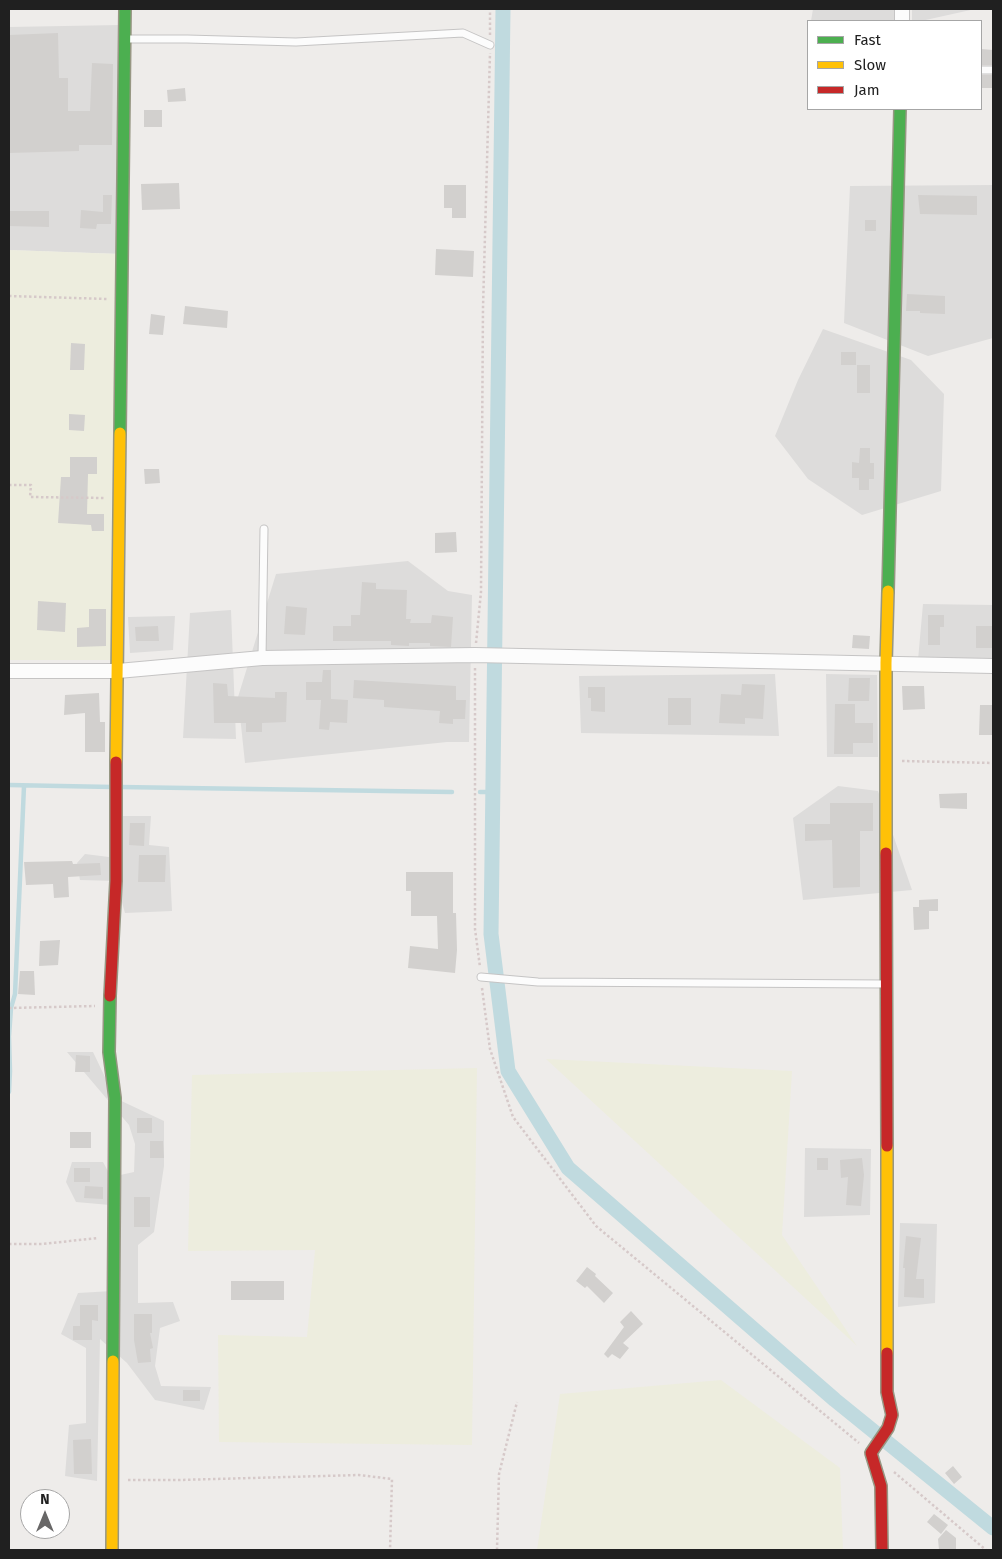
<!DOCTYPE html>
<html>
<head>
<meta charset="utf-8">
<style>
  body { margin:0 }
  #map { position:relative; width:1002px; height:1559px; overflow:hidden; background:#eeecea; font-family:"Fira Sans",sans-serif }
  canvas { display:block }
  .frame { position:absolute; inset:0; border:10px solid #202020; pointer-events:none }
  .legend { position:absolute; left:807px; top:20px; width:175px; height:90px; box-sizing:border-box; background:#fff; border:1px solid #a6a6a6; margin:0; padding:6px 9px; list-style:none; font-size:15px; color:#202020 }
  .legend li { display:flex; align-items:center; gap:10px; height:25px }
  .legend b { width:25px; border:1px solid #a6a6a6 }
  .north { position:absolute; left:20px; top:1489px; width:50px; height:50px; box-sizing:border-box; background:#fff; border:1px solid #a6a6a6; border-radius:50%; rotate:0deg; font-size:14px; font-weight:700; line-height:20px; text-align:center; color:#202020 }
  .north::after { content:''; display:block; margin:auto; width:18px; height:22px; background:#686767; clip-path:polygon(50% 0,100% 100%,50% 72%,0 100%) }
</style>
</head>
<body>
<div id="map">
<canvas width="1002" height="1559"></canvas>
<div class="frame"></div>
<ul class="legend">
<li><b style="height:6px;background:#4caf50"></b>Fast</li>
<li><b style="height:6px;background:#ffc107"></b>Slow</li>
<li><b style="height:6px;background:#c62828"></b>Jam</li>
</ul>
<div class="north">N</div>
</div>
<script>
const context = document.querySelector('canvas').getContext('2d');
context.lineJoin = 'round';
function fill(path, color) {
  context.fillStyle = color;
  context.fill(path, 'evenodd');
}
function poly(rows) {
  const path = new Path2D();
  for (const r of rows) {
    path.moveTo(r[0], r[1]);
    for (let i = 2; i < r.length; i += 2) path.lineTo(r[i], r[i + 1]);
  }
  return path;
}
function stroke(path, color, width, dash) {
  context.strokeStyle = color;
  context.lineWidth = width;
  context.lineCap = dash ? 'butt' : 'round';
  context.setLineDash(dash || []);
  context.stroke(path);
}
const residential = poly([
  [813,9,896,9,895,21,811,21],
  [912,9,975,9,921,21,912,21],
  [120,25,120,254,9,250,9,27],
  [993,185,993,338,928,356,844,323,850,186],
  [823,329,911,360,944,394,941,491,862,515,808,479,775,436,798,380],
  [408,561,448,591,472,595,469,742,447,742,245,763,238,697,276,574],
  [923,604,993,605,993,664,918,660],
  [231,610,236,739,183,738,190,613],
  [175,616,173,650,130,653,128,617],
  [775,674,779,736,581,733,579,676],
  [826,674,877,675,878,757,827,757],
  [838,786,878,791,912,890,803,900,793,818],
  [117,816,151,816,149,845,169,847,172,911,125,913,116,881,80,880,77,863,85,854,117,858],
  [67,1052,93,1052,115,1098,164,1121,164,1166,154,1232,138,1245,138,1303,173,1302,180,1321,160,1328,155,1366,161,1386,211,1387,204,1410,155,1400,127,1363,100,1339,97,1481,65,1476,69,1425,86,1423,86,1348,61,1334,78,1293,112,1291,110,1205,76,1202,66,1182,72,1162,103,1162,111,1177,134,1172,135,1144,129,1125],
  [805,1148,871,1149,870,1215,804,1217],
  [900,1223,937,1224,935,1303,898,1307]
]);
const farmland = poly([
  [9,250,120,254,115,660,9,660],
  [546,1059,792,1071,782,1235,857,1346],
  [477,1068,472,1445,219,1442,218,1335,307,1337,315,1250,188,1251,192,1075],
  [721,1380,840,1468,843,1550,537,1550,560,1394]
]);
const stream = poly([
  [9,785,112,787],
  [120,787,452,792],
  [480,792,492,792],
  [9,1036,11,1008,15,994,24,786],
  [9,1037,10,1071,9,1092]
]);
const canal = poly([
  [503,9,491,934,508,1071,568,1168,835,1400,993,1528]
]);
const building = poly([
  [58,33,59,78,68,78,68,111,90,111,92,63,113,64,112,145,79,145,79,151,9,153,9,35],
  [981,49,993,50,993,65,981,65],
  [981,75,993,75,993,88,981,88],
  [185,88,186,101,168,102,167,90],
  [144,110,162,110,162,127,144,127],
  [179,183,180,209,142,210,141,184],
  [444,185,466,185,466,218,452,218,452,208,444,208],
  [103,195,112,195,111,224,97,224,96,229,80,228,81,210,103,212],
  [918,195,977,196,977,215,920,214],
  [9,211,49,211,49,227,9,226],
  [865,220,876,220,876,231,865,231],
  [436,249,474,251,473,277,435,275],
  [907,294,945,296,945,314,920,313,920,311,906,311],
  [185,306,228,311,227,328,183,324],
  [151,314,165,316,163,335,149,334],
  [71,343,85,344,84,370,70,370],
  [841,352,856,352,856,365,841,365],
  [857,365,870,365,870,393,857,393],
  [69,414,85,415,84,431,69,430],
  [860,448,870,448,870,463,874,463,874,479,869,479,869,490,859,490,859,478,852,478,852,462,859,463],
  [70,457,97,457,97,474,88,474,87,514,104,514,104,531,92,531,91,525,58,523,61,477,70,477],
  [144,469,159,469,160,483,145,484],
  [456,532,457,552,435,553,435,533],
  [362,582,376,583,376,589,407,590,406,619,411,619,410,623,431,623,432,615,453,617,451,647,430,646,430,643,409,643,409,646,391,645,391,641,333,641,333,626,351,626,351,615,360,615],
  [38,601,66,603,65,632,37,630],
  [286,606,307,608,305,635,284,634],
  [89,609,106,609,106,646,77,647,77,628,89,627],
  [928,615,944,615,944,627,940,627,940,645,928,645],
  [158,626,159,641,136,641,135,627],
  [976,626,993,626,993,648,976,648],
  [853,635,870,636,869,649,852,648],
  [323,670,331,670,331,699,348,700,347,723,330,722,329,730,319,729,321,700,306,700,306,682,322,682],
  [849,678,870,678,869,701,848,701],
  [354,680,456,686,456,700,466,700,465,719,453,719,453,724,439,723,440,711,384,707,384,700,353,698],
  [213,683,227,684,228,696,275,698,275,692,287,692,286,722,262,723,262,732,246,732,246,723,214,723],
  [742,684,765,685,763,719,745,718,745,724,719,723,721,694,741,695],
  [902,686,924,686,925,709,903,710],
  [588,687,605,687,605,712,591,711,591,698,588,698],
  [99,693,100,722,105,722,105,752,85,752,85,713,64,715,65,695],
  [668,698,691,698,691,725,668,725],
  [835,704,855,704,855,723,873,723,873,743,853,743,853,754,834,754],
  [980,705,993,705,993,735,979,735],
  [967,793,967,809,940,808,939,794],
  [830,803,873,803,873,831,860,831,860,887,833,888,832,840,805,841,805,824,830,824],
  [130,823,145,823,144,846,129,845],
  [139,855,166,855,165,882,138,882],
  [72,861,73,864,100,863,101,875,68,877,69,897,54,898,53,884,26,885,24,862],
  [406,872,453,872,453,913,456,913,457,950,455,973,408,968,410,946,438,949,437,916,411,916,411,891,406,891],
  [938,899,938,911,929,911,929,929,914,930,913,907,919,907,919,900],
  [60,940,58,965,39,966,40,941],
  [20,971,34,971,35,995,18,994],
  [76,1055,90,1056,90,1072,75,1072],
  [137,1118,152,1118,152,1133,137,1133],
  [70,1132,91,1132,91,1148,70,1148],
  [150,1141,163,1141,164,1158,150,1158],
  [817,1158,828,1158,828,1170,817,1170],
  [862,1158,864,1175,861,1206,846,1205,848,1177,841,1178,840,1160],
  [74,1168,90,1168,90,1182,74,1182],
  [85,1186,103,1187,103,1199,84,1198],
  [134,1197,150,1197,150,1227,134,1227],
  [906,1236,921,1238,916,1279,924,1279,924,1298,904,1297,905,1268,903,1268],
  [587,1267,596,1274,595,1276,613,1293,604,1303,587,1286,585,1288,576,1281],
  [231,1281,284,1281,284,1300,231,1300],
  [80,1305,98,1305,98,1321,92,1320,92,1340,73,1340,73,1326,80,1326],
  [631,1311,643,1324,623,1343,629,1348,620,1359,612,1354,608,1358,604,1354,624,1327,620,1322],
  [134,1314,152,1314,152,1333,150,1333,153,1348,150,1349,151,1362,138,1363,134,1340],
  [183,1390,200,1390,200,1401,183,1401],
  [91,1439,92,1474,74,1474,73,1440],
  [953,1466,962,1477,954,1484,945,1473],
  [934,1514,948,1525,941,1534,927,1522],
  [946,1530,956,1538,956,1550,939,1550,938,1539]
]);
const path = poly([
  [490,35,490,9],
  [9,296,107,299],
  [9,485,31,485,30,497,104,498],
  [476,643,481,592,483,308,490,53],
  [475,668,475,929,480,967],
  [902,761,993,763],
  [482,988,490,1049,513,1117,596,1226,859,1443],
  [9,1008,95,1006],
  [9,1244,42,1244,98,1238],
  [894,1472,986,1550],
  [128,1480,179,1480,359,1475,392,1479,390,1550],
  [497,1550,499,1474,517,1402]
]);
const lane = poly([
  [126,39,187,39,296,42,463,33,490,45],
  [981,70,993,70],
  [262,658,264,529],
  [481,977,538,982,886,984]
]);
const street = poly([
  [902,21,902,9],
  [9,671,118,671,262,658,475,655,993,666]
]);
const fast = poly([
  [120,433,125,9],
  [888,591,900,109],
  [110,996,109,1052,115,1098,113,1361]
]);
const slow = poly([
  [116,762,120,433],
  [886,853,886,663,888,591],
  [887,1146,887,1353],
  [112,1550,113,1361]
]);
const jam = poly([
  [886,853,887,1146],
  [110,996,116,881,116,762],
  [882,1550,881,1486,871,1453,888,1428,892,1415,887,1392,887,1353]
]);
fill(residential, '#dddcdb');
fill(farmland, '#ededde');
stroke(stream, '#c0dadf', 4.5);
stroke(canal, '#c0dadf', 15);
fill(building, '#d2d0ce');
stroke(lane, '#c5c4c4', 9);
stroke(street, '#c5c4c4', 16);
stroke(fast, '#979783', 14);
stroke(slow, '#979783', 14);
stroke(jam, '#979783', 14);
stroke(path, '#d6c9c9', 2.5, [2.5, 2.5]);
stroke(lane, '#fcfcfc', 7);
stroke(street, '#fcfcfc', 14);
stroke(fast, '#4caf50', 11);
stroke(slow, '#ffc107', 11);
stroke(jam, '#c62828', 11);
</script>
</body>
</html>
